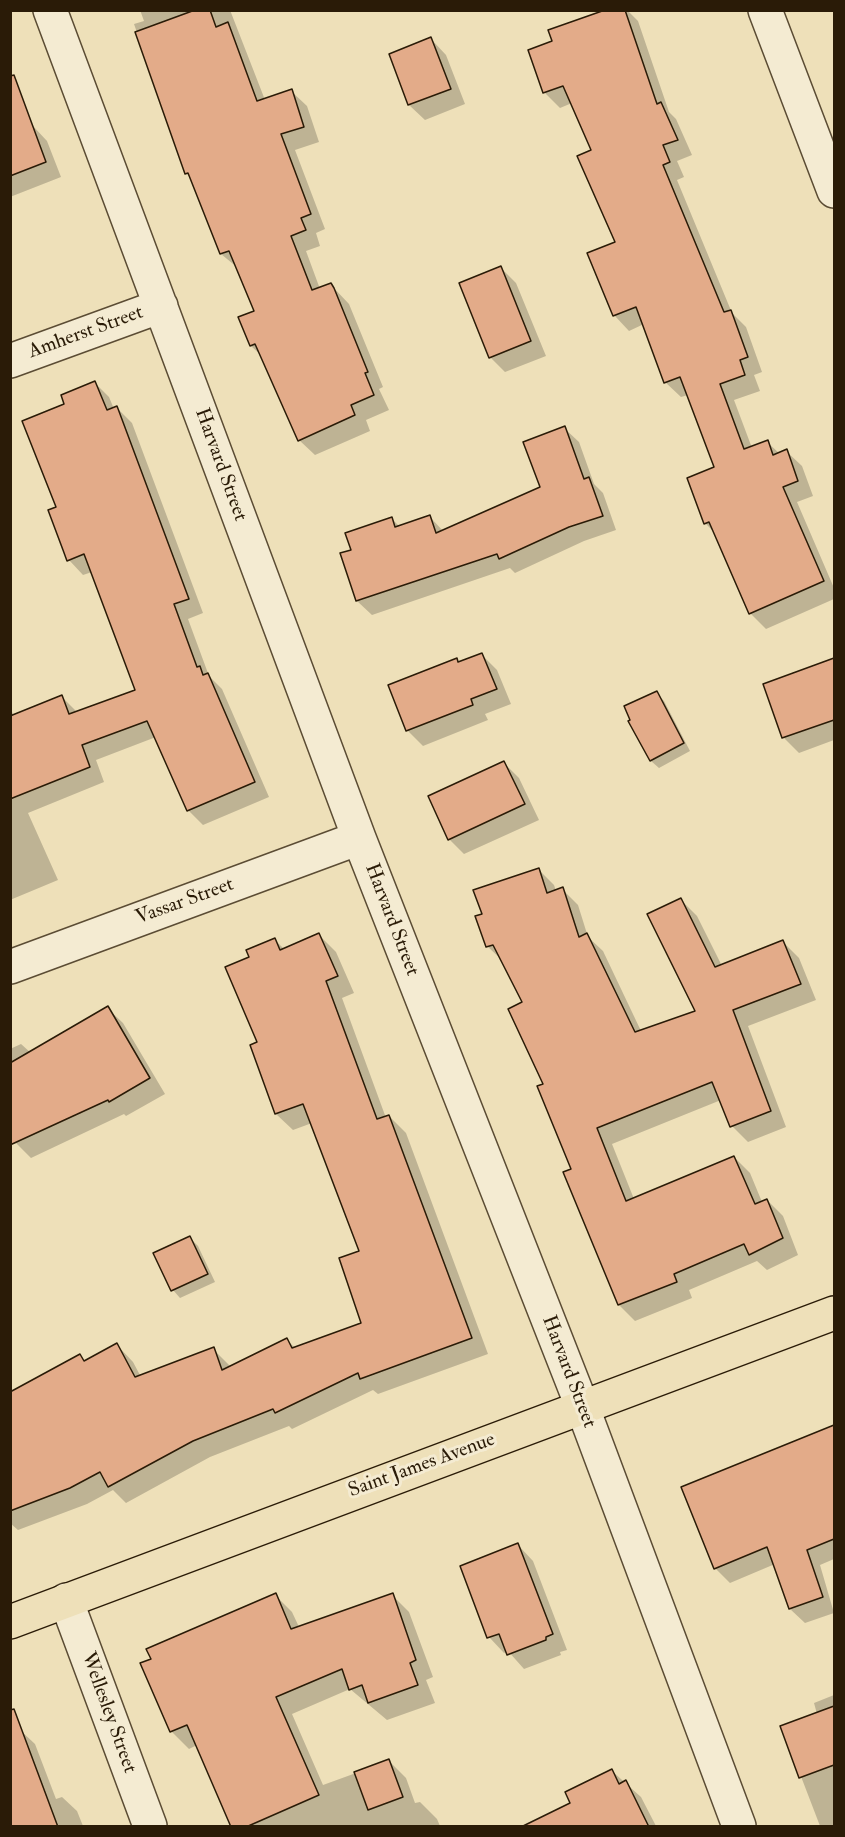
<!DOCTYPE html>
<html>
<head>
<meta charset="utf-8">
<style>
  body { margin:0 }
  #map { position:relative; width:845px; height:1837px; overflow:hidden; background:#eee0b9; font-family:"IM FELL Double Pica",serif }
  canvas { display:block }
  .frame { position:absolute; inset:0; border:12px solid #2a1b07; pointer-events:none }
</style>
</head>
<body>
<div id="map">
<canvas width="845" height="1837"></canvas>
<div class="frame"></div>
</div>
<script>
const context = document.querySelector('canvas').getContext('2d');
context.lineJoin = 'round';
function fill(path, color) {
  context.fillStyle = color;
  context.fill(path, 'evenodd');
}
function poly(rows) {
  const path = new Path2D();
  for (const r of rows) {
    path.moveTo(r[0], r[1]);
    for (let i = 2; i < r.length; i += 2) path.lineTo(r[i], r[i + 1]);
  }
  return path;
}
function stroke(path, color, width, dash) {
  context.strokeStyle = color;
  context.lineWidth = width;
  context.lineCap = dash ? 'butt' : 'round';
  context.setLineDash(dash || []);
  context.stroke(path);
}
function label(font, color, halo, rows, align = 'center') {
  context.font = font + ' "IM FELL Double Pica",serif';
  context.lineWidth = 6;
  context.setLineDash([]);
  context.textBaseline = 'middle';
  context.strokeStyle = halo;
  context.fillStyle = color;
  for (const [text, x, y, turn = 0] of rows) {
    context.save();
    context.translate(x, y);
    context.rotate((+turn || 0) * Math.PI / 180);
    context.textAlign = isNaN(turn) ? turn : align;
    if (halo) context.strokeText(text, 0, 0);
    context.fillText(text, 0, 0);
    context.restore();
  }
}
const shadow = poly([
  [140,10,230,10,265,100,291,91,307,106,319,142,295,150,325,229,316,233,320,246,306,251,320,289,331,285,349,304,383,387,379,389,389,410,366,420,370,431,315,455,299,440,263,357,251,346,240,318,256,312,238,268,221,254,193,180,186,173,134,24,144,21],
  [609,10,627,10,638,21,669,112,676,119,692,155,677,161,684,177,677,180,732,313,746,327,762,372,754,375,760,391,734,400,752,448,767,442,780,454,786,451,802,466,813,496,797,502,834,588,834,599,766,629,750,613,716,534,705,523,716,468,688,395,681,397,665,382,644,324,629,331,614,315,616,243,593,151,572,103,560,108,544,92,554,42],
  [431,39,446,55,465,104,425,120,409,105,391,54],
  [10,116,32,125,47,141,61,177,10,197],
  [501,268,516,283,546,356,505,372,490,357],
  [94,382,109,397,114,409,117,408,132,423,203,613,188,619,209,676,222,689,269,797,203,825,188,810,156,737,96,760,104,782,28,813,58,880,10,900,10,708,14,716,62,697,77,712,137,691,92,572,83,575,69,560,58,508,66,405],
  [564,428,579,442,594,484,603,493,616,530,584,541,515,573,510,568,372,615,357,601,353,551,392,519,400,527,430,517,444,532,542,487],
  [482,655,497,670,511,704,485,714,488,720,423,746,407,730,457,660,460,663],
  [834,660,834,740,799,753,783,737,765,685],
  [656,693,664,701,690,751,659,768,651,761,630,722],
  [504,763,519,778,539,820,464,854,449,839],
  [538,869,554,885,556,891,562,889,578,905,588,937,603,951,641,1031,697,1011,681,900,697,916,722,966,783,942,799,958,816,1000,748,1026,786,1127,748,1142,732,1126,721,1100,612,1144,634,1199,734,1157,750,1173,762,1202,767,1200,783,1216,798,1255,767,1270,757,1261,689,1290,692,1298,635,1321,619,1305,545,1085,524,1003,504,962,487,946,484,915],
  [319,935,336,952,354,993,342,998,386,1118,389,1116,406,1133,488,1354,378,1394,373,1390,292,1429,289,1426,210,1457,126,1503,113,1490,87,1504,18,1530,10,1523,10,1394,80,1356,86,1362,117,1345,133,1362,141,1377,213,1349,231,1367,287,1340,295,1348,363,1323,361,1252,312,1123,293,1130,276,1114,259,1043,251,958,274,939,285,950],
  [107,1008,123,1023,165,1094,126,1116,124,1114,31,1158,16,1143,10,1145,10,1049,21,1044,31,1053],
  [190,1238,198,1246,215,1282,180,1298,173,1290],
  [834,1427,834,1559,820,1565,834,1613,805,1623,790,1609,775,1564,730,1583,715,1568,683,1487],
  [518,1545,533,1561,567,1650,560,1652,561,1655,524,1669,508,1651,504,1653,489,1637],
  [275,1595,292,1612,299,1627,392,1595,409,1612,433,1677,426,1680,435,1703,387,1720,350,1689,292,1714,323,1785,389,1761,406,1778,415,1803,420,1802,437,1819,440,1826,233,1826,197,1745,189,1749,172,1732,142,1664],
  [834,1695,834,1826,820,1826,782,1727,817,1714,814,1703],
  [20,1730,35,1744,56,1799,62,1797,77,1811,83,1826,10,1826],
  [612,1771,641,1797,656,1826,553,1826,572,1804]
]);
const building = poly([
  [195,10,210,10,216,27,228,22,257,101,292,89,304,127,281,134,311,214,301,218,306,230,291,236,312,290,331,283,334,288,368,372,365,373,374,395,351,405,355,415,298,441,255,344,250,346,238,317,254,311,229,251,220,254,188,173,185,174,135,32,195,10],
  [605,10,625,10,657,104,661,102,678,140,663,145,670,162,663,165,724,312,731,310,748,357,740,360,745,375,720,384,744,449,768,440,773,455,787,449,798,481,783,487,824,581,749,614,709,522,704,524,687,478,714,467,680,377,664,383,636,307,613,316,587,253,615,242,577,156,591,150,563,86,543,93,528,50,552,41,548,30,605,10],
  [431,37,451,89,408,105,389,54,431,37],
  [14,75,46,162,10,176,10,76,14,75],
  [501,266,531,341,489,358,459,283,501,266],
  [95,381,107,410,117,406,189,599,174,604,197,667,200,666,203,675,208,673,255,782,187,811,147,721,82,745,90,767,10,799,10,716,62,695,69,714,135,690,84,554,67,561,63,550,48,510,56,507,22,421,64,404,61,395,95,381],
  [565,426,584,479,589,477,603,516,569,527,499,559,497,554,356,601,340,553,351,550,345,533,392,517,395,527,430,515,436,533,540,487,523,442,565,426],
  [482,653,497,689,471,699,473,705,406,731,388,685,457,658,458,662,482,653],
  [834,658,834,720,782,738,763,684,834,658],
  [657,691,684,743,650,761,628,721,630,720,624,706,657,691],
  [504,761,525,804,448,840,428,796,504,761],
  [539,868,547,893,563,887,579,937,587,933,635,1032,695,1011,647,914,681,898,715,967,783,940,801,984,733,1010,771,1111,730,1127,712,1082,597,1128,626,1201,734,1156,755,1204,767,1199,783,1238,749,1255,744,1244,674,1274,677,1282,618,1305,563,1172,571,1169,537,1086,543,1084,508,1009,522,1002,493,945,486,947,475,916,482,914,473,890,539,868],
  [319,933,338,976,326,981,377,1119,389,1115,472,1338,360,1379,358,1373,275,1413,273,1409,193,1441,108,1487,100,1472,70,1488,10,1511,10,1392,80,1354,84,1361,117,1343,135,1377,214,1347,222,1370,287,1338,292,1348,361,1323,339,1258,359,1251,303,1104,275,1114,250,1045,257,1042,225,967,249,957,246,950,275,938,280,950,319,933],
  [108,1006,150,1078,109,1102,108,1100,10,1145,10,1063,108,1006],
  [190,1236,208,1274,171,1291,153,1253,190,1236],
  [834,1425,834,1539,807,1550,823,1597,789,1609,767,1547,714,1569,681,1487,834,1425],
  [518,1543,553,1634,546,1637,546,1640,507,1655,499,1634,487,1638,460,1566,518,1543],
  [276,1593,291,1629,393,1593,416,1660,410,1663,418,1685,368,1703,362,1685,349,1690,342,1669,276,1697,319,1795,246,1827,231,1827,187,1725,170,1732,140,1663,151,1659,146,1649,276,1593],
  [834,1706,834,1765,799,1778,780,1726,834,1706],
  [14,1709,58,1827,10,1827,10,1710,14,1709],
  [389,1759,403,1797,368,1810,354,1772,389,1759],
  [612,1769,619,1784,626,1780,649,1827,521,1827,570,1803,565,1792,612,1769]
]);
const minor = poly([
  [50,10,359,838,582,1406,739,1826],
  [765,10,834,191],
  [10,361,161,306],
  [10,967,359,838],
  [66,1600,150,1826]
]);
const major = poly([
  [10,1622,834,1313]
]);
const streetNames = [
  ["Amherst Street",86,333,-20],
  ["Harvard Street",220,465,70],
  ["Vassar Street",185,902,-20],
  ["Harvard Street",391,920,69],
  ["Harvard Street",568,1372,69],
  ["Saint James Avenue",422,1466,-20],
  ["Wellesley Street",108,1713,70]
];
fill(shadow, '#0003');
fill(building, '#e3ab89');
stroke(building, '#2a1b07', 1.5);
stroke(minor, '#5b4c34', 36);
stroke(major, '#2a1b07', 36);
stroke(minor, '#f4ebd2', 33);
stroke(major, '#eee0b9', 33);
label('20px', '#2a1b07', '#f4ebd2', streetNames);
</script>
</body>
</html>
